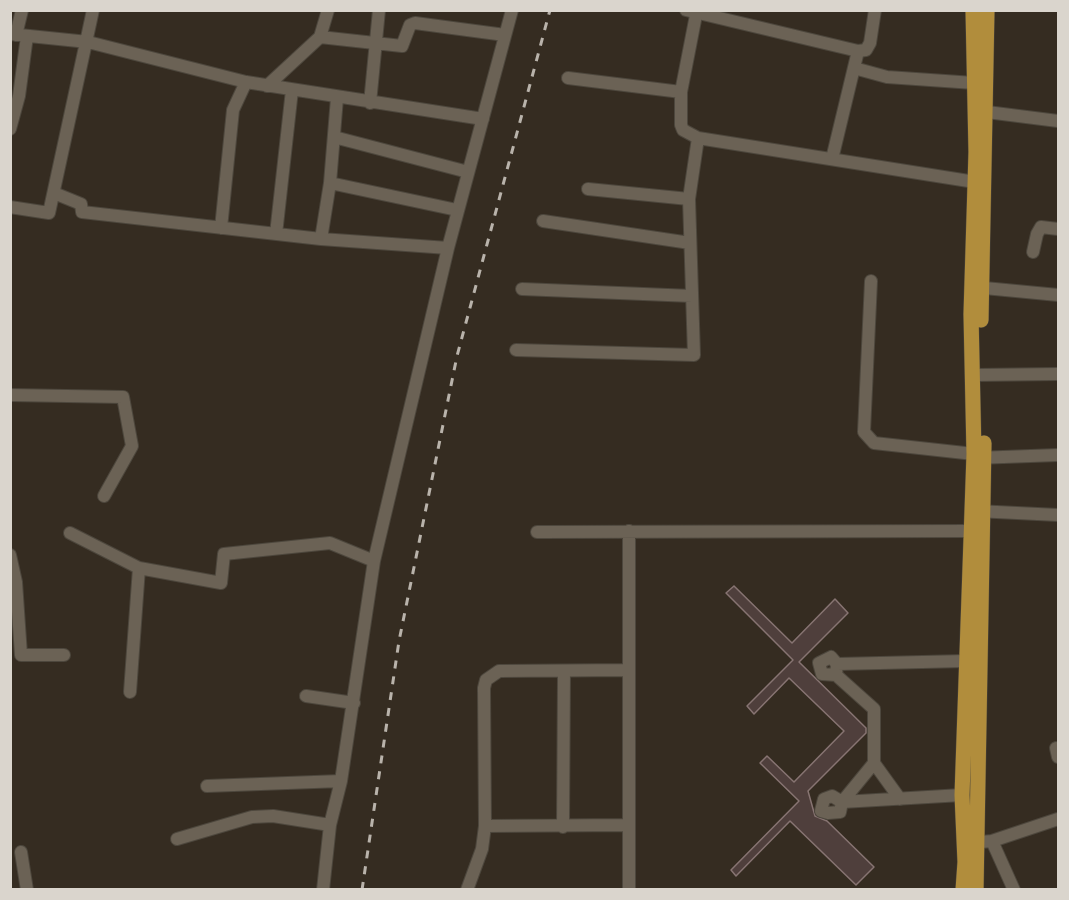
<!DOCTYPE html>
<html>
<head>
<meta charset="utf-8">
<style>
  body { margin:0 }
  #map { position:relative; width:1069px; height:900px; overflow:hidden; background:#352c21; font-family:"Fira Sans Condensed",sans-serif }
  canvas { display:block }
  .frame { position:absolute; inset:0; border:12px solid #dad5cd; pointer-events:none }
</style>
</head>
<body>
<div id="map">
<canvas width="1069" height="900"></canvas>
<div class="frame"></div>
</div>
<script>
const context = document.querySelector('canvas').getContext('2d');
context.lineJoin = 'round';
function fill(path, color) {
  context.fillStyle = color;
  context.fill(path, 'evenodd');
}
function poly(rows) {
  const path = new Path2D();
  for (const r of rows) {
    path.moveTo(r[0], r[1]);
    for (let i = 2; i < r.length; i += 2) path.lineTo(r[i], r[i + 1]);
  }
  return path;
}
function stroke(path, color, width, dash) {
  context.strokeStyle = color;
  context.lineWidth = width;
  context.lineCap = dash ? 'butt' : 'round';
  context.setLineDash(dash || []);
  context.stroke(path);
}
const building = poly([
  [734,586,792,643,835,599,848,613,799,662,866,728,866,733,808,791,815,816,827,821,874,867,856,885,790,821,736,876,731,870,799,801,760,763,767,756,794,782,844,731,789,678,754,714,747,706,793,660,726,593,734,586]
]);
const minor = poly([
  [686,10,858,51,866,50,870,43,875,10],
  [10,34,88,42,246,82,483,119],
  [16,35,22,10],
  [320,37,402,46,410,25,415,23,505,35],
  [854,68,887,77,974,83],
  [568,78,681,92,697,10],
  [267,86,320,37,328,10],
  [370,103,379,10],
  [979,111,1058,121],
  [10,129,19,96,27,36],
  [334,137,468,172],
  [698,138,975,182],
  [832,159,858,51],
  [330,183,457,210],
  [588,189,689,199],
  [54,193,81,204,82,212,321,239,448,248,374,561,341,781,330,825,323,890],
  [10,207,49,213,93,10],
  [543,221,690,243],
  [221,228,233,110,246,82],
  [276,234,292,90],
  [321,239,330,183,337,98],
  [448,248,512,10],
  [1033,252,1037,234,1041,227,1058,229],
  [871,281,864,432,874,443,974,454],
  [974,287,1058,295],
  [522,289,692,296],
  [516,350,694,355,689,199,698,138,683,130,681,125,681,92],
  [974,375,1058,374],
  [10,395,123,397,132,446,104,496],
  [976,458,1058,455],
  [976,511,1058,515],
  [629,531,629,889],
  [537,532,972,531],
  [70,533,139,568,221,583,224,554,330,543,374,561],
  [10,555,16,582,21,655,64,655],
  [837,664,965,661],
  [836,675,822,674,819,663,831,657,837,664,836,675,874,709,874,763,900,799],
  [130,692,139,568],
  [306,696,354,703],
  [1056,748,1058,757],
  [874,763,842,802,832,796,824,799,821,811,828,813,840,812,842,802,962,795],
  [207,786,341,781],
  [485,826,484,688,486,680,499,671,629,670],
  [563,827,564,672],
  [177,839,252,817,273,816,330,825],
  [992,841,1014,890],
  [970,843,992,841,1058,819],
  [21,852,27,890],
  [467,890,482,849,485,826,629,825]
]);
const major = poly([
  [981,320,987,10],
  [963,890,965,862,962,795,974,454,971,314,976,152,973,10],
  [976,890,984,443]
]);
const rail = poly([
  [362,890,399,641,457,356,550,10]
]);
fill(building, '#4f3f3c');
stroke(building, '#877472', 1.5);
stroke(minor, '#4d473d', 14);
stroke(major, '#4d473d', 16);
stroke(minor, '#6b6255', 12);
stroke(major, '#b18d3c', 15);
stroke(rail, '#b9b3ab', 3, [8, 8]);
</script>
</body>
</html>
